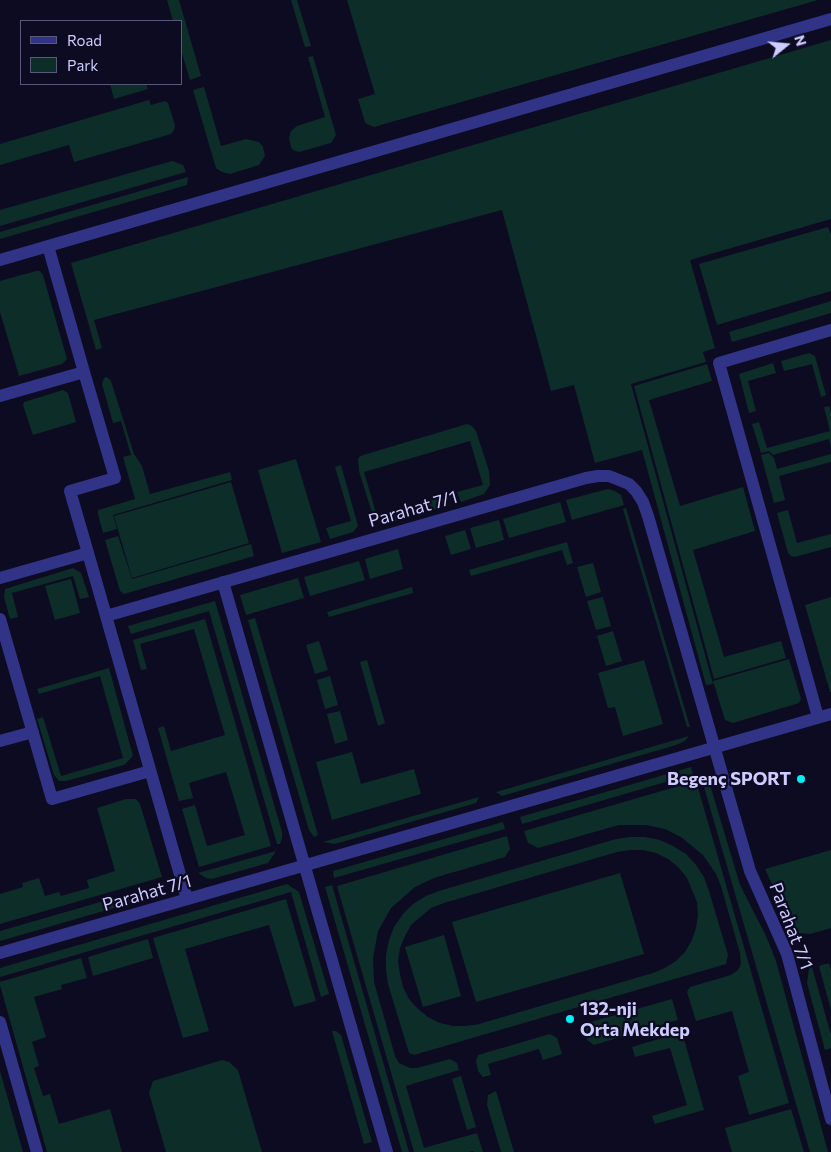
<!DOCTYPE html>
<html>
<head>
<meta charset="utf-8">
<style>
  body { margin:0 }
  #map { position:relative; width:831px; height:1152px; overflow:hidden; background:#0d0b22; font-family:Commissioner,sans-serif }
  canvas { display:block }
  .legend { position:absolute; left:20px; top:20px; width:162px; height:65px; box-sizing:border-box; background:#0d0b22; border:1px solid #5a587a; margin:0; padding:6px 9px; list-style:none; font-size:15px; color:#ceccff }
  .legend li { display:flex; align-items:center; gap:10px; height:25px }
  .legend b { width:25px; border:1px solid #5a587a }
  .north { position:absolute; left:761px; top:20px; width:50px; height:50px; -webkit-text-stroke:4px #0d0b22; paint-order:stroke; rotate:73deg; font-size:14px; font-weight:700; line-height:20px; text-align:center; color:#ceccff }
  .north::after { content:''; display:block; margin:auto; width:18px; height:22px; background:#ceccff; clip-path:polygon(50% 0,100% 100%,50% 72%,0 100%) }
</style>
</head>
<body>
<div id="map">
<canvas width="831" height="1152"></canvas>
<ul class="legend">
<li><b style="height:6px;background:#313486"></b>Road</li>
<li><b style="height:14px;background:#0d2d29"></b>Park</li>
</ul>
<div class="north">N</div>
</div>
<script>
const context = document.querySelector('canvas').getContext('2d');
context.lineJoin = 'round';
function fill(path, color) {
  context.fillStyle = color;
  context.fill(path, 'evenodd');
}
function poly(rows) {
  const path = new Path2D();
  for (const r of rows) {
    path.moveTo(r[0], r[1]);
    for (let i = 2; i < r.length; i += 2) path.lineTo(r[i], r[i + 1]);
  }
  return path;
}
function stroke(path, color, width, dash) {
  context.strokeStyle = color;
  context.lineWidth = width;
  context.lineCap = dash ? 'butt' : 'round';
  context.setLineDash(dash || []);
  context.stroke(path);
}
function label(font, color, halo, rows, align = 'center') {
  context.font = font + ' Commissioner,sans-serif';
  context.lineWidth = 4.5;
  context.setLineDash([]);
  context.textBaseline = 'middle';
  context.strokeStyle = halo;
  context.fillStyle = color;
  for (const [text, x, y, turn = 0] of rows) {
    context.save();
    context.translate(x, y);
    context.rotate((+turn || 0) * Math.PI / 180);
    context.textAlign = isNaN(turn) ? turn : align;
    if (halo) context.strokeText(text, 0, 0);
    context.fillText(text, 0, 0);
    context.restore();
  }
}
const green = poly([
  [167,0,179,0,201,76,190,80,181,50,181,21,173,21],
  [291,0,297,0,311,46,305,47],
  [347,0,818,0,374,127,367,124,365,122,358,99,375,94],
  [831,40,831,219,690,260,715,348,703,352,706,362,631,384,713,684,706,685,642,450,595,463,574,385,551,391,502,210,94,320,102,348,96,350,71,263],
  [313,56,336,135,331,143,299,152,293,150,291,147,289,138,291,131,297,126,325,117,308,57],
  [110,84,146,84,148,89,114,99],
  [204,87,221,146,246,139,259,142,263,147,265,156,259,165,230,174,222,172,216,168,193,90],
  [149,100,151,105,165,101,168,103,175,125,174,130,171,134,74,162,69,145,0,165,0,144],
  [172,161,183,165,186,172,0,226,0,210],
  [188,177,187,185,0,239,0,232],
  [828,227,831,235,831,291,717,325,699,264],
  [36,271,40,271,43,275,67,359,62,364,19,376,0,312,0,281],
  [831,301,831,313,732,342,729,332],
  [809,353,815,356,826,395,821,397,812,364,784,371,781,361],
  [773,363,776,373,748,381,756,411,749,413,739,374],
  [707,364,712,381,649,400,680,506,743,487,755,531,693,550,724,657,781,641,786,658,714,679,634,386],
  [107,377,111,381,134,454,142,466,150,494,230,472,232,480,113,515,117,529,103,533,98,514,98,510,135,499,123,457,131,455,121,421,113,423,102,384,104,378],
  [63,390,68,393,76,422,33,435,23,405,24,402],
  [829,406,831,412,831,447,829,439,773,455,769,451,761,453,752,424,759,422,767,448,830,431,824,407],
  [467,424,472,426,476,431,489,471,490,485,484,494,461,502,457,492,483,485,470,441,364,472,377,516,444,496,446,506,389,523,383,523,376,520,373,516,359,471,358,459,360,456],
  [769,453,774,458,777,469,831,454,831,462,779,476,785,500,774,503,761,455],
  [296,459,321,542,282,553,258,470],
  [341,465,358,526,353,532,330,539,326,528,351,521,335,467],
  [231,482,249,543,132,578,114,516],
  [608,489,615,491,621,495,624,505,572,520,566,500],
  [560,502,566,522,509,538,503,519],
  [626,508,690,727,687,727,623,509],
  [788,510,797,543,831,534,831,547,795,557,791,556,788,553,777,513],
  [499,520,504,540,476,548,470,528],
  [465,530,471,549,451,555,445,536],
  [118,536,132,579,251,544,254,556,124,594,120,591,105,540],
  [567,542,573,563,567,565,562,550,471,576,469,570],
  [398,549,403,569,370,579,365,559],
  [359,561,365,580,310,596,304,577],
  [593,563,601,592,586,597,577,567],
  [73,568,81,573,89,597,80,599,73,576,12,593,18,617,10,619,4,597,5,589],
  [298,578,304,598,246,615,240,595],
  [71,579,80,613,55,620,45,586],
  [412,587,413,593,329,617,327,612],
  [603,597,611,626,596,630,587,601],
  [831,597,831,692,830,692,805,605],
  [215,601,282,832,282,838,280,844,277,844,209,611,131,634,128,626],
  [255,618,318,835,314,837,309,830,248,620],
  [205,619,271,846,199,867,182,809,195,805,207,846,245,835,226,772,189,783,193,798,179,801,158,728,164,726,171,751,225,735,194,629,140,644,147,669,141,670,133,640],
  [613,631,622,661,606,666,597,636],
  [319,641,328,670,315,674,306,645],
  [789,659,801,699,799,703,733,723,725,720,713,681],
  [367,660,385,723,378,726,360,662],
  [644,660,663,724,623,736,615,707,608,708,598,673],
  [109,668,133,756,124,765,66,781,59,781,54,775,37,719,43,717,61,776,123,758,100,676,39,694,37,689],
  [330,676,338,705,325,709,317,680],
  [340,711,348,740,335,744,327,714],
  [689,736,685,741,676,745,502,796,496,792],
  [352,752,361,784,414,769,421,794,332,820,316,762],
  [691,767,693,774,522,824,520,817],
  [708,778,740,885,766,936,776,961,828,1152,810,1152,702,780],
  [696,781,789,1103,749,1115,738,1076,749,1072,732,1011,696,1021,687,992,690,987,731,975,738,970,741,964,740,953,721,886,716,874,703,855,681,837,665,829,646,825,619,825,538,848,528,843,524,831],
  [479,797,476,803,335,844,323,842],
  [126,799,136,799,140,804,162,877,0,924,0,894,23,887,22,883,39,878,45,896,59,892,61,896,89,888,87,880,115,871,97,808],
  [503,822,505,829,334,878,333,871],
  [507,836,510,849,505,857,434,878,415,887,391,908,378,931,373,958,374,982,395,1056,399,1063,410,1068,417,1068,450,1059,457,1063,459,1070,406,1086,424,1148,477,1133,483,1152,474,1152,473,1151,468,1152,414,1152,337,886],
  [631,837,645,837,660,840,673,846,686,854,696,865,704,877,709,891,728,955,726,964,414,1055,409,1053,388,984,386,970,386,955,389,940,394,927,403,914,413,904,426,896,439,891,616,839],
  [630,850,643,850,656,853,668,859,678,867,687,878,697,902,698,915,696,928,692,940,685,952,676,961,665,968,653,973,479,1024,466,1026,453,1026,440,1023,428,1017,418,1009,409,999,403,987,400,974,398,961,400,948,405,936,411,925,431,908,444,903,617,852],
  [831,850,831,928,810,934,799,933,791,926,765,869],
  [276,851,268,863,212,879,206,878,198,873],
  [620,873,644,954,476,1002,452,922],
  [166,883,162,892,159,895,0,941,0,931],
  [287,884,299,892,329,994,321,997,291,892,0,977,0,968],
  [332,885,409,1152,402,1152,325,887],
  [286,899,316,1001,294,1007,269,925,185,949,209,1031,183,1038,153,938],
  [444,935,461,996,423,1007,405,947],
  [148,939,153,958,93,976,88,957],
  [81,958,87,978,61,985,62,989,34,997,46,1037,32,1042,39,1066,34,1068,43,1096,50,1094,59,1124,110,1109,122,1152,47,1152,0,985,0,982],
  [829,963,831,972,831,1010,819,966],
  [812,967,831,1035,831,1048,825,1050,807,983,809,969],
  [672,999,678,1020,594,1045,587,1040,585,1030,587,1023],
  [332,1031,336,1031,341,1035,372,1142,364,1144],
  [682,1032,704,1110,655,1124,652,1116,687,1105,670,1048,635,1057,632,1047],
  [550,1034,557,1038,562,1054,543,1060,539,1049,488,1064,491,1075,483,1077,478,1071,476,1061,478,1055],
  [222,1060,229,1062,238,1070,262,1152,166,1152,149,1093,153,1081],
  [0,1071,23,1152,0,1152],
  [461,1076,476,1127,467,1130,452,1079],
  [496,1091,514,1152,501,1152,487,1105,488,1095],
  [791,1109,804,1152,732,1152,725,1128]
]);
const minor = poly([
  [48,246,84,372],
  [0,260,831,19],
  [0,396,84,372,115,478,70,491,88,553,0,578],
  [88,553,187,899],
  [223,582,387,1152],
  [106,616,586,478,598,476,609,476,629,484,636,491,643,502,648,516,750,871,787,954,831,1119],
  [0,619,52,799,150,771],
  [818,717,719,363,831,330],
  [0,741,33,732],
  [0,953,831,714],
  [0,1022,37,1152]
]);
const markers = [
  [801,779,5,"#00f0f7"],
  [570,1019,5,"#00f0f7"]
];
const streetNames = [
  ["Parahat 7/1",413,509,-16],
  ["Parahat 7/1",147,893,-16],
  ["Parahat 7/1",791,926,69]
];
const poiNames = [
  ["Begenç SPORT",791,779],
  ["132-nji",580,1009,"left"],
  ["Orta Mekdep",580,1030,"left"]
];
fill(green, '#0d2d29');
stroke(minor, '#313486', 12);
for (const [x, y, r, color] of markers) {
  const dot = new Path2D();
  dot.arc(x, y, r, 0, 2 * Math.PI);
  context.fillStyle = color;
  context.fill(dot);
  stroke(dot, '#0d0b22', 2);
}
label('18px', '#ceccff', '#0d0b22', streetNames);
label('bold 18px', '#ceccff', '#0d0b22', poiNames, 'right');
</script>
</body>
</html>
